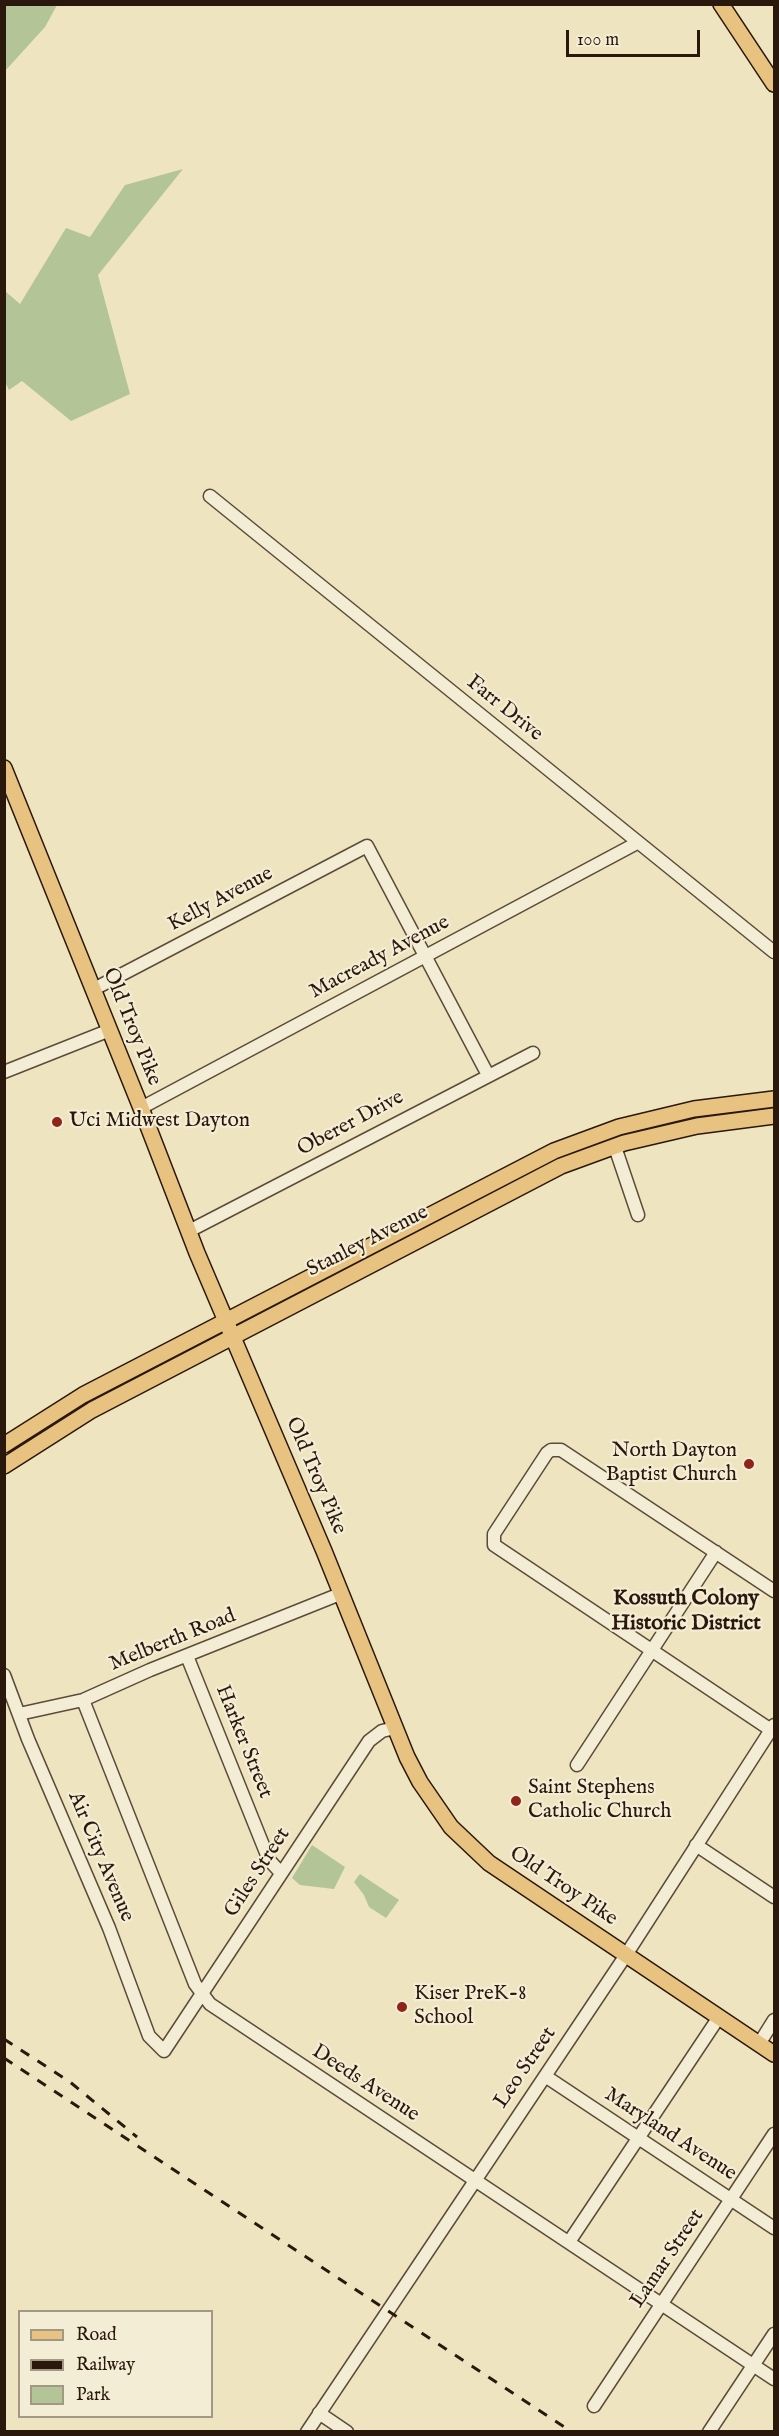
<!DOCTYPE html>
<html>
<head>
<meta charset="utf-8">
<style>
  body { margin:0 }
  #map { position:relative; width:779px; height:2436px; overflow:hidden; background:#eee4bf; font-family:"IM FELL English",serif }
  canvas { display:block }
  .frame { position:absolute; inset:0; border:6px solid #2a180d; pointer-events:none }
  .legend { position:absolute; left:18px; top:2310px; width:195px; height:108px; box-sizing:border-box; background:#f4edd5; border:2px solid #a39885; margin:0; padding:8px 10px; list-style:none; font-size:18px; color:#2a180d }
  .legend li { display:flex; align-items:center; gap:12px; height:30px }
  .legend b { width:30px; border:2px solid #a39885 }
  .scale { position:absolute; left:566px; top:30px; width:134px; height:27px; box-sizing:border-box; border:3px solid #2a180d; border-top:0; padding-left:8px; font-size:18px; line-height:21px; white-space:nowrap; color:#2a180d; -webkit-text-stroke:4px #f4edd5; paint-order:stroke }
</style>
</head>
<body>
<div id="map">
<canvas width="779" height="2436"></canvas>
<div class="frame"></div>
<ul class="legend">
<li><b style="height:8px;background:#e7c280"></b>Road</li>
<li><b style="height:8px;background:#2a180d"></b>Railway</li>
<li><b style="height:16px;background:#b3c597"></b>Park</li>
</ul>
<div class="scale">100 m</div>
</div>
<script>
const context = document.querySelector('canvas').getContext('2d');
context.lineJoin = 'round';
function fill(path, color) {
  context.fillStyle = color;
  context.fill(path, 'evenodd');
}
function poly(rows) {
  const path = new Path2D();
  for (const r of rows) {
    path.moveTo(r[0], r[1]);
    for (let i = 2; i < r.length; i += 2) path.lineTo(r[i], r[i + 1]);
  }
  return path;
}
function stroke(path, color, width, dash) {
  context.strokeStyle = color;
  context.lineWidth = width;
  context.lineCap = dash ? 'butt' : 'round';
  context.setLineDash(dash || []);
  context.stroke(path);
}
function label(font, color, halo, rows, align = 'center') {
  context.font = font + ' "IM FELL English",serif';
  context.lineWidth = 4.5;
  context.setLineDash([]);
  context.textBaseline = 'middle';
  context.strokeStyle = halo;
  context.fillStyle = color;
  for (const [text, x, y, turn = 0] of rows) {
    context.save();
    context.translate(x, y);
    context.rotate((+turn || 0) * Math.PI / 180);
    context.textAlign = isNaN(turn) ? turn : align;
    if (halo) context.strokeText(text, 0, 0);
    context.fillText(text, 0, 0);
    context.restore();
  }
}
const green = poly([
  [5,4,57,5,45,27,5,71],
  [183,169,98,275,130,394,71,421,22,381,9,390,4,380,5,291,20,304,66,228,90,237,125,185],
  [312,1845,345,1867,334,1889,300,1885,292,1878],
  [360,1874,399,1900,386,1918,369,1907,364,1895,354,1882]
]);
const minor = poly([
  [210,496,774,952],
  [94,989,367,846,488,1075],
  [4,1072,110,1030],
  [141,1108,637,843],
  [615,1147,638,1215],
  [189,1231,533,1053],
  [774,1591,561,1450,551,1450,547,1453,494,1534,494,1545,774,1732],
  [187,1656,269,1860,281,1873],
  [4,1675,28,1739,109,1928,149,2036,164,2051,369,1741,382,1731,395,1728],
  [83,1700,195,1984,210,2004,774,2379],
  [19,1714,83,1700,150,1670,340,1594],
  [577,1765,716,1552],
  [696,1845,774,1897],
  [759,2044,774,2020],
  [545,2076,774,2228],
  [569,2242,719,2017],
  [594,2406,774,2134],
  [319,2413,347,2432],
  [307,2432,626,1955,774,1725],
  [709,2432,774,2334]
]);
const major = poly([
  [721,4,774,84],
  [4,768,141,1108,197,1253,324,1551,407,1757,420,1782,451,1827,489,1863,774,2054],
  [4,1445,83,1395,554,1151,619,1127,694,1109,774,1099],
  [4,1466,92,1410,561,1166,624,1143,697,1126,774,1116]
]);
const rail = poly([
  [4,2039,70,2082,137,2137],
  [4,2058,572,2432]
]);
const markers = [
  [57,1122,6,"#8f2418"],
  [749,1464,6,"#8f2418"],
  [516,1801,6,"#8f2418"],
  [402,2007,6,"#8f2418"]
];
const streetNames = [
  ["Farr Drive",504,709,39],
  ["Kelly Avenue",221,900,-28],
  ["Macready Avenue",380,958,-28],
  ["Old Troy Pike",131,1027,68],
  ["Oberer Drive",351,1124,-28],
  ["Stanley Avenue",368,1242,-27],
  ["Old Troy Pike",315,1476,67],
  ["Melberth Road",173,1641,-22],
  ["Harker Street",243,1742,68],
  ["Air City Avenue",100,1857,67],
  ["Giles Street",258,1873,-57],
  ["Old Troy Pike",563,1887,34],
  ["Leo Street",526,2068,-56],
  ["Deeds Avenue",365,2084,33],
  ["Maryland Avenue",670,2135,33],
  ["Lamar Street",668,2259,-56]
];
const poiNames = [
  ["Uci Midwest Dayton",69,1122],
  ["North Dayton",737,1452,"right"],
  ["Baptist Church",737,1476,"right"],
  ["Saint Stephens",528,1789],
  ["Catholic Church",528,1813],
  ["Kiser PreK-8",414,1995],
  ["School",414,2019]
];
const neighbourhoodNames = [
  ["Kossuth Colony",686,1599],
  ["Historic District",686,1624]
];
fill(green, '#b3c597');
stroke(minor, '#5b4b3a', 15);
stroke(major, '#2a180d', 18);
stroke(minor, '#f4edd5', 12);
stroke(major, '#e7c280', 15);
stroke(rail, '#2a180d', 3, [10, 10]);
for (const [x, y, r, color] of markers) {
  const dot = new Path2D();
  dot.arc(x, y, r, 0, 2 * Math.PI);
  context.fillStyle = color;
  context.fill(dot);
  stroke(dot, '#f4edd5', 2);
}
label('21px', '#2a180d', '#f4edd5', streetNames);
label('21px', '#2a180d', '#f4edd5', poiNames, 'left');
label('bold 22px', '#2a180d', '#f4edd5', neighbourhoodNames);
</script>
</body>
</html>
